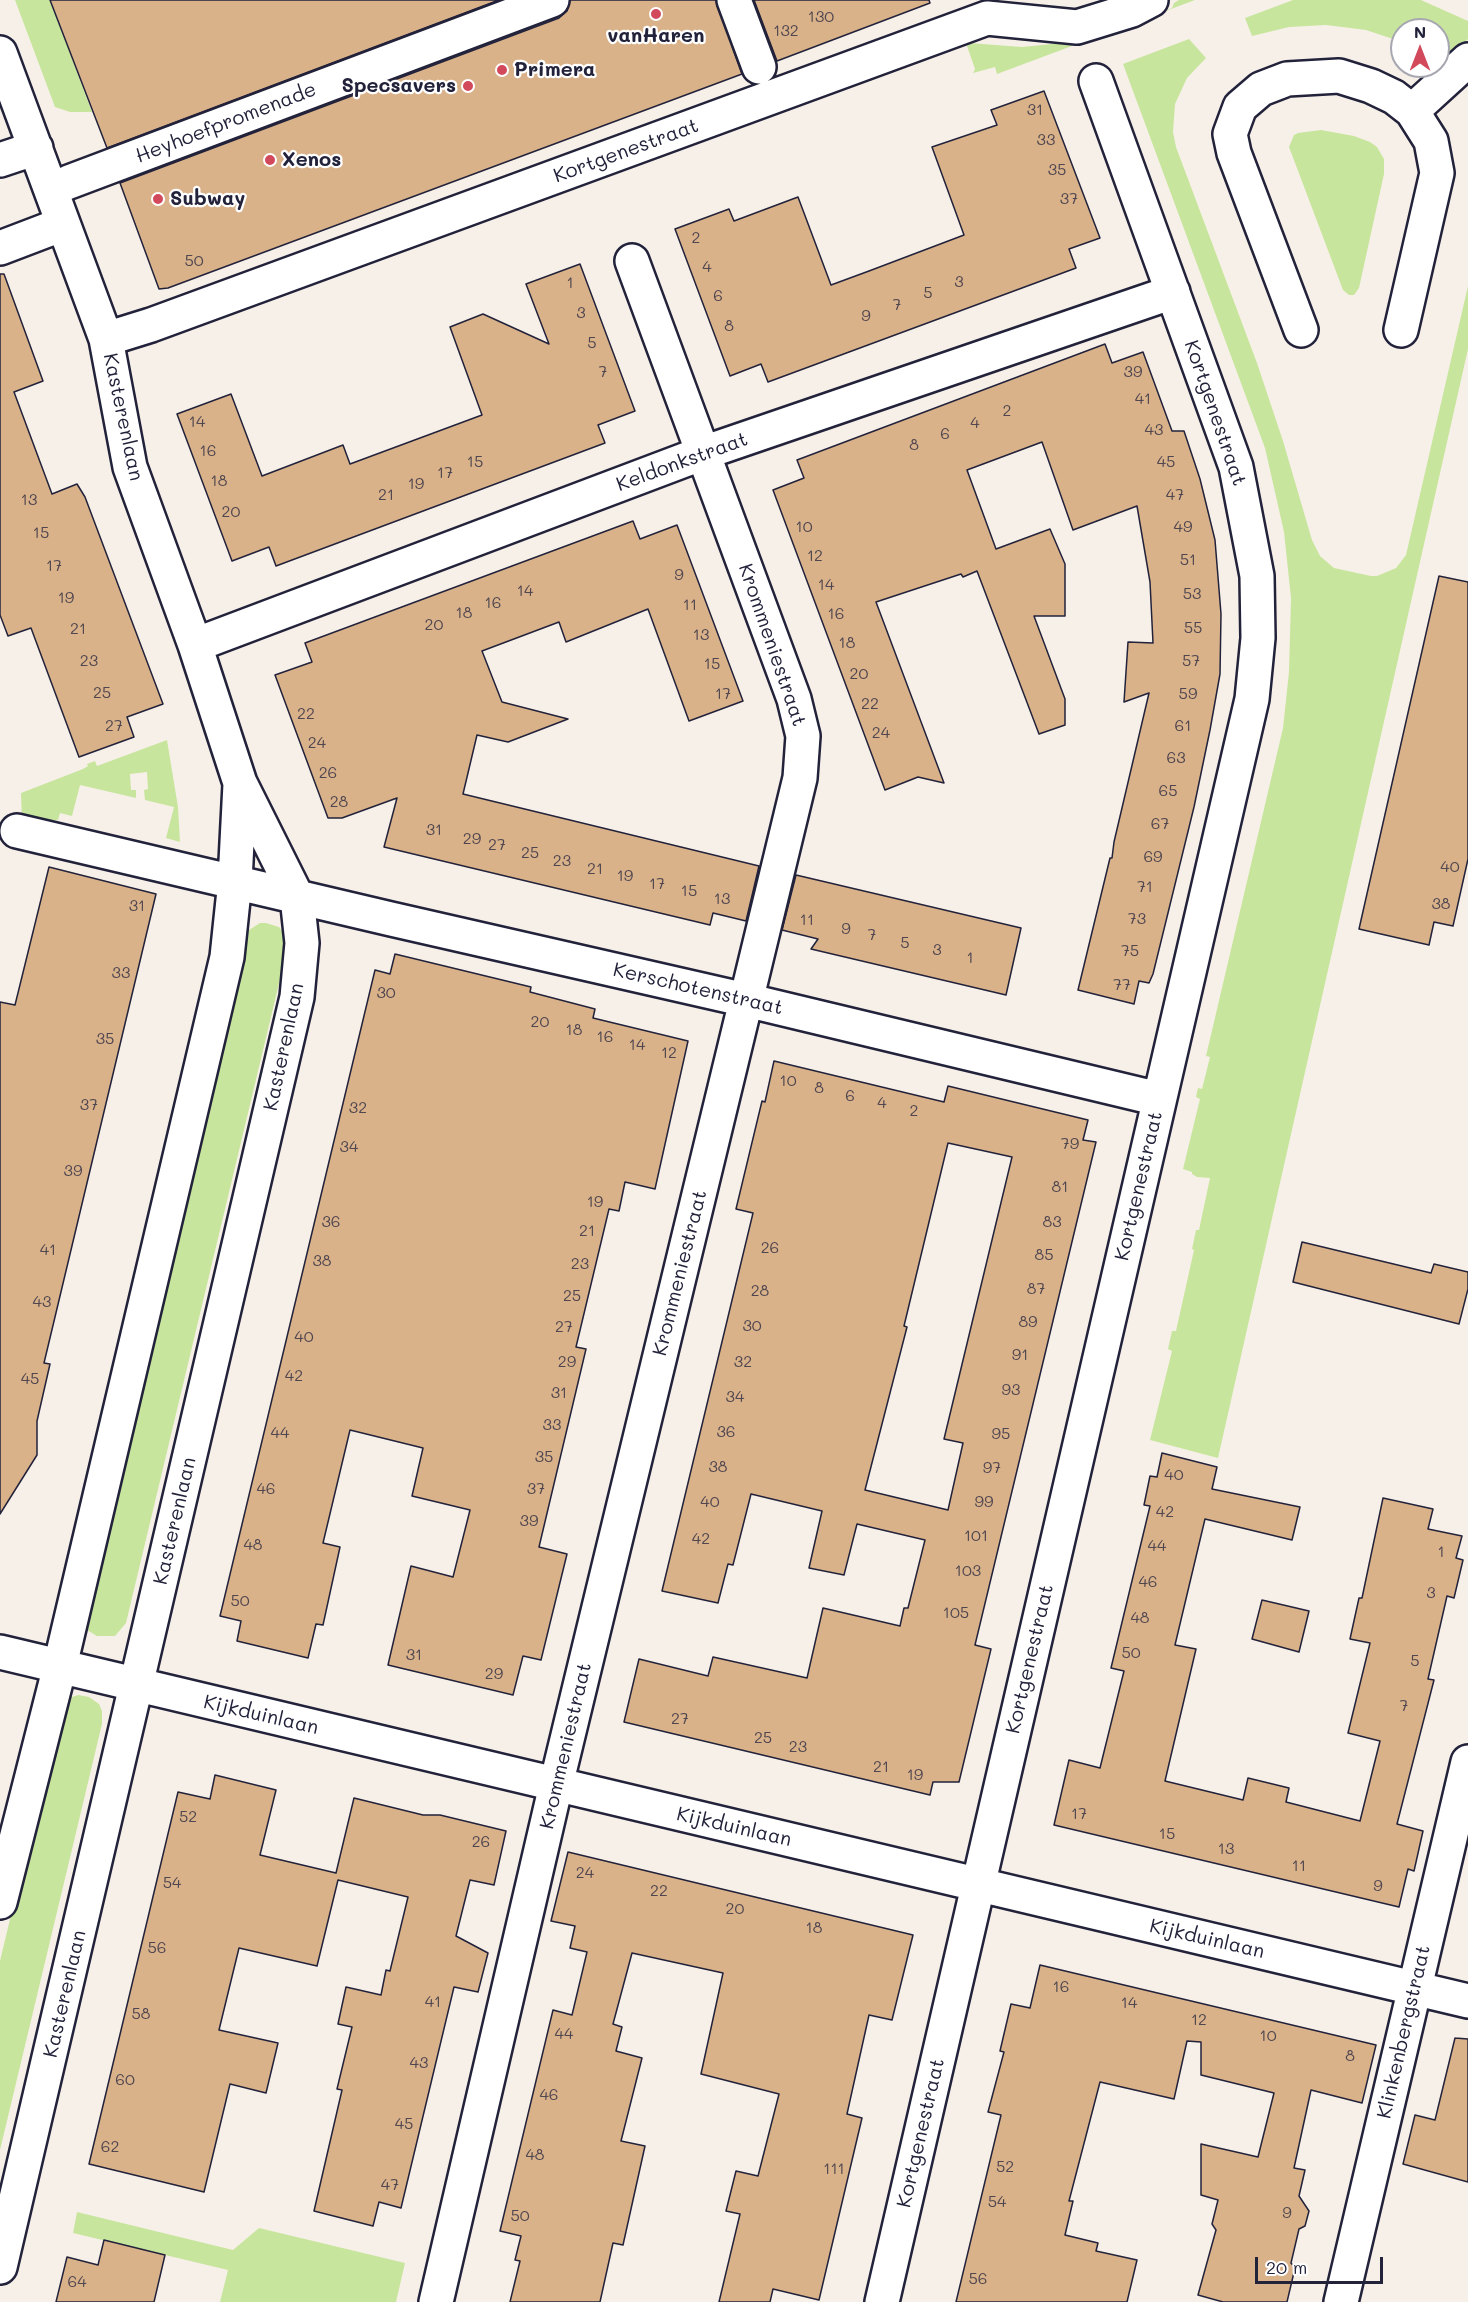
<!DOCTYPE html>
<html>
<head>
<meta charset="utf-8">
<style>
  body { margin:0 }
  #map { position:relative; width:1468px; height:2302px; overflow:hidden; background:#f7f0e8; font-family:Mali,sans-serif }
  canvas { display:block }
  .north { position:absolute; left:1390px; top:18px; width:60px; height:60px; box-sizing:border-box; background:#fff; border:2px solid #a7a7b1; border-radius:50%; rotate:0deg; font-size:16px; font-weight:700; line-height:24px; text-align:center; color:#22223b }
  .north::after { content:''; display:block; margin:auto; width:21px; height:27px; background:#d1495b; clip-path:polygon(50% 0,100% 100%,50% 72%,0 100%) }
  .scale { position:absolute; left:1255px; top:2257px; width:128px; height:27px; box-sizing:border-box; border:3px solid #22223b; border-top:0; padding-left:8px; font-size:18px; line-height:21px; white-space:nowrap; color:#22223b; -webkit-text-stroke:4px #fff; paint-order:stroke }
</style>
</head>
<body>
<div id="map">
<canvas width="1468" height="2302"></canvas>
<div class="north">N</div>
<div class="scale">20 m</div>
</div>
<script>
const context = document.querySelector('canvas').getContext('2d');
context.lineJoin = 'round';
function fill(path, color) {
  context.fillStyle = color;
  context.fill(path, 'evenodd');
}
function poly(rows) {
  const path = new Path2D();
  for (const r of rows) {
    path.moveTo(r[0], r[1]);
    for (let i = 2; i < r.length; i += 2) path.lineTo(r[i], r[i + 1]);
  }
  return path;
}
function stroke(path, color, width, dash) {
  context.strokeStyle = color;
  context.lineWidth = width;
  context.lineCap = dash ? 'butt' : 'round';
  context.setLineDash(dash || []);
  context.stroke(path);
}
function label(font, color, halo, rows, align = 'center') {
  context.font = font + ' Mali,sans-serif';
  context.lineWidth = 4.5;
  context.setLineDash([]);
  context.textBaseline = 'middle';
  context.strokeStyle = halo;
  context.fillStyle = color;
  for (const [text, x, y, turn = 0] of rows) {
    context.save();
    context.translate(x, y);
    context.rotate((+turn || 0) * Math.PI / 180);
    context.textAlign = isNaN(turn) ? turn : align;
    if (halo) context.strokeText(text, 0, 0);
    context.fillText(text, 0, 0);
    context.restore();
  }
}
const green = poly([
  [15,0,50,0,92,112,70,112,55,107],
  [1179,0,1195,0,997,74,995,67,973,73,975,69,967,46,969,43,1022,47,1062,43,1082,39,1165,8,1167,10,1172,8,1174,3],
  [1293,0,1421,0,1468,21,1468,39,1443,64,1438,61,1438,30,1402,30,1402,42,1366,30,1326,25,1289,27,1252,36,1245,18],
  [1189,39,1206,58,1187,78,1175,104,1173,132,1176,147,1257,363,1283,441,1312,540,1320,556,1334,568,1371,576,1377,576,1396,568,1406,555,1468,286,1468,349,1218,1458,1150,1440,1172,1351,1168,1349,1172,1331,1176,1331,1194,1250,1192,1249,1196,1230,1199,1230,1210,1178,1197,1177,1192,1174,1192,1172,1183,1169,1200,1099,1196,1097,1198,1088,1202,1089,1210,1057,1206,1056,1283,728,1289,672,1291,598,1284,532,1265,448,1123,64],
  [1321,130,1354,136,1370,142,1377,147,1384,159,1384,174,1359,288,1354,295,1349,295,1343,290,1289,147,1294,135,1298,133],
  [167,740,178,807,180,842,166,838,174,807,145,800,144,790,148,789,147,772,130,774,131,790,136,790,136,798,80,785,72,816,60,813,58,820,22,822,21,793,83,769,88,766,87,764,95,761,97,766],
  [260,923,266,923,279,927,287,938,287,950,126,1623,115,1636,97,1636,87,1630,85,1625,246,936,249,930],
  [78,1695,89,1697,99,1704,102,1711,102,1724,0,2150,0,1961,60,1710,66,1699],
  [77,2212,233,2250,259,2228,405,2263,396,2302,220,2302,228,2270,73,2233]
]);
const building = poly([
  [50,0,499,0,107,148,50,0],
  [570,0,716,0,742,74,168,288,159,289,120,183,559,18,567,11,570,0],
  [754,0,929,0,930,3,777,61,754,0],
  [1044,91,1100,238,1069,249,1076,268,768,382,761,364,730,376,675,229,729,209,734,221,798,197,831,285,869,271,964,235,932,147,997,125,991,110,1044,91],
  [580,264,635,411,598,425,605,443,276,566,269,547,232,561,177,414,231,394,262,476,343,445,350,464,482,415,450,327,483,314,549,344,526,284,580,264],
  [0,274,4,274,43,381,14,392,52,494,77,484,85,497,163,704,127,717,134,737,79,757,31,628,8,636,0,615,0,274],
  [1105,344,1112,363,1143,352,1172,431,1184,431,1200,479,1215,540,1221,614,1220,674,1210,730,1194,807,1153,974,1149,983,1139,981,1134,1004,1078,990,1110,858,1112,858,1114,842,1149,693,1124,702,1128,642,1153,643,1150,582,1137,506,1073,530,1042,442,967,470,996,549,1050,529,1065,564,1065,616,1034,616,1065,699,1065,725,1039,734,977,571,963,577,961,574,876,602,944,783,918,777,885,790,773,490,804,478,797,460,1105,344],
  [633,521,640,539,677,525,743,701,689,721,648,609,566,642,559,622,482,651,502,702,568,719,508,742,477,735,463,794,759,866,746,921,713,913,710,925,384,847,397,798,342,818,328,818,275,675,312,662,305,643,633,521],
  [1439,576,1468,582,1468,859,1453,926,1434,922,1429,945,1359,929,1439,576],
  [49,867,156,894,44,1363,50,1364,37,1421,37,1455,0,1514,0,1002,15,1005,49,867],
  [796,875,1021,928,1006,995,811,949,818,939,782,930,796,875],
  [395,954,531,987,530,992,595,1009,593,1018,688,1041,655,1189,625,1182,619,1211,609,1209,576,1347,586,1349,539,1547,567,1554,541,1660,523,1656,513,1695,388,1665,411,1566,453,1577,470,1510,412,1496,423,1448,350,1430,323,1543,340,1547,323,1625,316,1624,308,1658,237,1641,241,1621,220,1616,375,970,390,974,395,954],
  [774,1061,944,1102,948,1086,1088,1120,1083,1140,1096,1142,975,1645,991,1649,959,1782,933,1782,930,1795,624,1722,639,1659,708,1676,713,1657,807,1678,823,1608,900,1626,904,1608,908,1608,925,1540,857,1524,844,1575,809,1568,822,1511,751,1494,733,1565,728,1564,718,1603,662,1591,753,1213,736,1209,762,1101,765,1102,774,1061],
  [948,1143,1012,1157,944,1439,963,1443,948,1510,865,1490,907,1327,904,1326,948,1143],
  [1302,1242,1431,1273,1434,1264,1468,1272,1468,1289,1459,1324,1293,1282,1302,1242],
  [1162,1453,1217,1467,1212,1489,1300,1507,1292,1540,1205,1519,1175,1645,1196,1649,1165,1781,1243,1800,1248,1778,1289,1788,1286,1802,1360,1821,1380,1741,1348,1733,1370,1643,1350,1639,1359,1598,1362,1598,1383,1498,1433,1509,1428,1529,1462,1536,1456,1558,1463,1560,1454,1598,1447,1596,1428,1679,1434,1680,1397,1824,1423,1831,1414,1871,1408,1869,1399,1907,1054,1825,1069,1760,1100,1768,1124,1671,1111,1668,1150,1506,1144,1505,1150,1476,1157,1477,1162,1453],
  [1262,1600,1309,1611,1299,1652,1252,1639,1262,1600],
  [215,1775,276,1790,260,1855,336,1873,354,1798,423,1815,440,1815,506,1831,494,1885,470,1880,456,1936,488,1953,478,1992,454,1987,401,2208,379,2202,373,2226,314,2211,342,2090,337,2089,352,2027,338,2024,346,1987,381,1995,386,1970,390,1971,408,1897,338,1880,317,1966,239,1948,219,2030,278,2043,266,2093,230,2084,204,2192,89,2164,178,1792,210,1799,215,1775],
  [568,1852,913,1935,892,2020,869,2015,847,2114,862,2118,819,2300,773,2289,770,2302,719,2302,740,2214,726,2211,736,2171,758,2176,779,2094,701,2074,723,1973,632,1953,613,2024,622,2027,616,2051,642,2058,621,2141,645,2146,623,2245,613,2243,600,2302,510,2302,520,2261,515,2260,521,2236,500,2231,553,2010,572,2015,587,1952,570,1948,575,1926,551,1921,568,1852],
  [1040,1965,1376,2045,1362,2103,1311,2090,1294,2168,1305,2170,1299,2196,1309,2211,1305,2226,1299,2229,1291,2263,1295,2268,1287,2302,1223,2302,1198,2295,1216,2230,1212,2224,1218,2200,1201,2195,1201,2144,1258,2157,1274,2093,1201,2075,1201,2042,1187,2041,1174,2099,1100,2082,1069,2201,1073,2201,1065,2235,1098,2243,1096,2251,1137,2260,1127,2302,956,2302,1001,2115,988,2112,1004,2052,1000,2051,1011,2004,1030,2008,1040,1965],
  [1455,2038,1468,2039,1468,2182,1403,2164,1415,2115,1435,2120,1455,2038],
  [104,2240,165,2255,154,2302,56,2302,67,2257,98,2265,104,2240]
]);
const minor = poly([
  [734,0,759,67],
  [0,53,106,339,130,467,195,645,240,783,297,897,302,943,297,997,0,2267],
  [0,160,36,148],
  [51,190,69,182,552,0],
  [0,248,63,224],
  [1301,330,1234,153,1230,134,1240,107,1261,89,1287,79,1339,76,1371,86,1394,97,1412,111,1468,60],
  [1401,330,1437,173,1431,141,1412,111],
  [106,339,151,325,987,18,1077,27,1132,10,1151,0],
  [195,645,703,453,1173,292],
  [17,831,391,919,746,1000,1159,1099],
  [0,1652,1468,2001],
  [0,1902,60,1666,227,957,235,881,240,784],
  [436,2302,556,1785,800,778,803,736,794,699,632,261],
  [882,2302,1252,699,1258,638,1257,576,1236,467,1096,81],
  [1341,2302,1468,1762]
]);
const markers = [
  [656,14,6,"#d1495b"],
  [502,70,6,"#d1495b"],
  [468,86,6,"#d1495b"],
  [270,160,6,"#d1495b"],
  [158,199,6,"#d1495b"]
];
const numberNames = [
  ["130",821,17],
  ["132",786,31],
  ["31",1035,110],
  ["33",1046,140],
  ["35",1057,170],
  ["37",1069,199],
  ["2",696,238],
  ["50",194,261],
  ["4",707,267],
  ["3",959,282],
  ["1",570,283],
  ["5",928,293],
  ["6",718,296],
  ["7",897,305],
  ["3",581,313],
  ["9",866,316],
  ["8",729,326],
  ["5",592,343],
  ["7",603,372],
  ["39",1133,372],
  ["41",1143,399],
  ["2",1007,411],
  ["14",197,422],
  ["4",975,423],
  ["43",1154,430],
  ["6",945,434],
  ["8",914,445],
  ["16",208,451],
  ["15",475,462],
  ["45",1166,462],
  ["17",445,473],
  ["18",219,481],
  ["19",416,484],
  ["21",386,495],
  ["47",1175,495],
  ["13",29,500],
  ["20",231,512],
  ["10",804,527],
  ["49",1183,527],
  ["15",41,533],
  ["12",815,556],
  ["51",1188,560],
  ["17",54,566],
  ["9",679,575],
  ["14",826,585],
  ["14",525,591],
  ["53",1192,594],
  ["19",66,598],
  ["16",493,603],
  ["11",690,605],
  ["18",464,613],
  ["16",836,614],
  ["20",434,625],
  ["55",1193,628],
  ["21",78,629],
  ["13",701,635],
  ["18",847,643],
  ["23",89,661],
  ["57",1191,661],
  ["15",712,664],
  ["20",859,674],
  ["25",102,693],
  ["17",723,694],
  ["59",1188,694],
  ["22",870,704],
  ["22",306,714],
  ["27",114,726],
  ["61",1183,726],
  ["24",881,733],
  ["24",317,743],
  ["63",1176,758],
  ["26",328,773],
  ["65",1168,791],
  ["28",339,802],
  ["67",1160,824],
  ["31",434,830],
  ["29",472,839],
  ["27",497,845],
  ["25",530,853],
  ["69",1153,857],
  ["23",562,861],
  ["40",1450,867],
  ["21",595,869],
  ["19",625,876],
  ["17",657,884],
  ["71",1145,887],
  ["15",689,891],
  ["13",722,899],
  ["38",1441,904],
  ["31",137,906],
  ["73",1137,919],
  ["11",807,920],
  ["9",846,929],
  ["7",872,935],
  ["5",905,943],
  ["3",937,950],
  ["75",1130,951],
  ["1",970,958],
  ["33",121,973],
  ["77",1122,985],
  ["30",386,993],
  ["20",540,1022],
  ["18",574,1030],
  ["16",605,1037],
  ["35",105,1039],
  ["14",637,1045],
  ["12",669,1053],
  ["10",788,1081],
  ["8",819,1088],
  ["6",850,1096],
  ["4",882,1103],
  ["37",89,1105],
  ["32",358,1108],
  ["2",914,1111],
  ["79",1070,1144],
  ["34",349,1147],
  ["39",73,1171],
  ["81",1060,1187],
  ["19",595,1202],
  ["36",331,1222],
  ["83",1052,1222],
  ["21",587,1231],
  ["26",770,1248],
  ["41",48,1250],
  ["85",1044,1255],
  ["38",322,1261],
  ["23",580,1264],
  ["87",1036,1289],
  ["28",760,1291],
  ["25",572,1296],
  ["43",42,1302],
  ["89",1028,1322],
  ["30",752,1326],
  ["27",564,1327],
  ["40",304,1337],
  ["91",1020,1355],
  ["29",567,1362],
  ["32",743,1362],
  ["42",294,1376],
  ["45",30,1379],
  ["93",1011,1390],
  ["31",559,1393],
  ["34",735,1397],
  ["33",552,1425],
  ["36",726,1432],
  ["44",280,1433],
  ["95",1001,1434],
  ["35",544,1457],
  ["38",718,1467],
  ["97",992,1468],
  ["40",1174,1475],
  ["46",266,1489],
  ["37",536,1489],
  ["40",710,1502],
  ["99",984,1502],
  ["42",1165,1512],
  ["39",529,1521],
  ["101",976,1536],
  ["42",701,1539],
  ["48",253,1545],
  ["44",1157,1546],
  ["1",1441,1552],
  ["103",968,1571],
  ["46",1148,1582],
  ["3",1431,1593],
  ["50",240,1601],
  ["105",956,1613],
  ["48",1140,1618],
  ["50",1131,1653],
  ["31",414,1655],
  ["5",1415,1661],
  ["29",494,1674],
  ["7",1404,1706],
  ["27",680,1719],
  ["25",763,1738],
  ["23",798,1747],
  ["21",881,1767],
  ["19",915,1775],
  ["17",1079,1814],
  ["52",188,1817],
  ["15",1167,1834],
  ["26",481,1842],
  ["13",1226,1849],
  ["11",1299,1866],
  ["24",585,1873],
  ["54",172,1883],
  ["9",1378,1886],
  ["22",659,1891],
  ["20",735,1909],
  ["18",814,1928],
  ["56",157,1948],
  ["16",1061,1987],
  ["41",433,2002],
  ["14",1129,2003],
  ["58",141,2014],
  ["12",1199,2020],
  ["44",564,2034],
  ["10",1268,2036],
  ["8",1350,2056],
  ["43",419,2063],
  ["60",125,2080],
  ["46",549,2095],
  ["45",404,2124],
  ["62",110,2147],
  ["48",535,2155],
  ["52",1005,2167],
  ["111",834,2169],
  ["47",390,2185],
  ["54",997,2202],
  ["9",1287,2213],
  ["50",520,2216],
  ["56",978,2279],
  ["64",77,2282]
];
const poiNames = [
  ["vanHaren",656,36,"center"],
  ["Primera",514,70],
  ["Specsavers",456,86,"right"],
  ["Xenos",282,160],
  ["Subway",170,199]
];
const streetNames = [
  ["Heyhoefpromenade",226,123,-21],
  ["Kortgenestraat",626,151,-20],
  ["Kortgenestraat",1215,413,71],
  ["Kasterenlaan",123,417,78],
  ["Keldonkstraat",682,462,-20],
  ["Krommeniestraat",772,645,71],
  ["Kerschotenstraat",698,989,13],
  ["Kasterenlaan",284,1047,-78],
  ["Kortgenestraat",1139,1186,-77],
  ["Krommeniestraat",680,1273,-76],
  ["Kasterenlaan",175,1521,-77],
  ["Kortgenestraat",1030,1659,-77],
  ["Kijkduinlaan",261,1715,13],
  ["Krommeniestraat",566,1746,-77],
  ["Kijkduinlaan",734,1827,13],
  ["Kijkduinlaan",1207,1939,13],
  ["Kasterenlaan",65,1994,-77],
  ["Klinkenbergstraat",1404,2032,-77],
  ["Kortgenestraat",921,2133,-77]
];
fill(green, '#c8e59d');
fill(building, '#d9b28a');
stroke(building, '#22223b', 1.5);
stroke(minor, '#22223b', 38);
stroke(minor, '#fff', 33);
for (const [x, y, r, color] of markers) {
  const dot = new Path2D();
  dot.arc(x, y, r, 0, 2 * Math.PI);
  context.fillStyle = color;
  context.fill(dot);
  stroke(dot, '#fff', 2);
}
label('16px', '#50464f', null, numberNames);
label('bold 20px', '#22223b', '#fff', poiNames, 'left');
label('20px', '#22223b', '#fff', streetNames);
</script>
</body>
</html>
